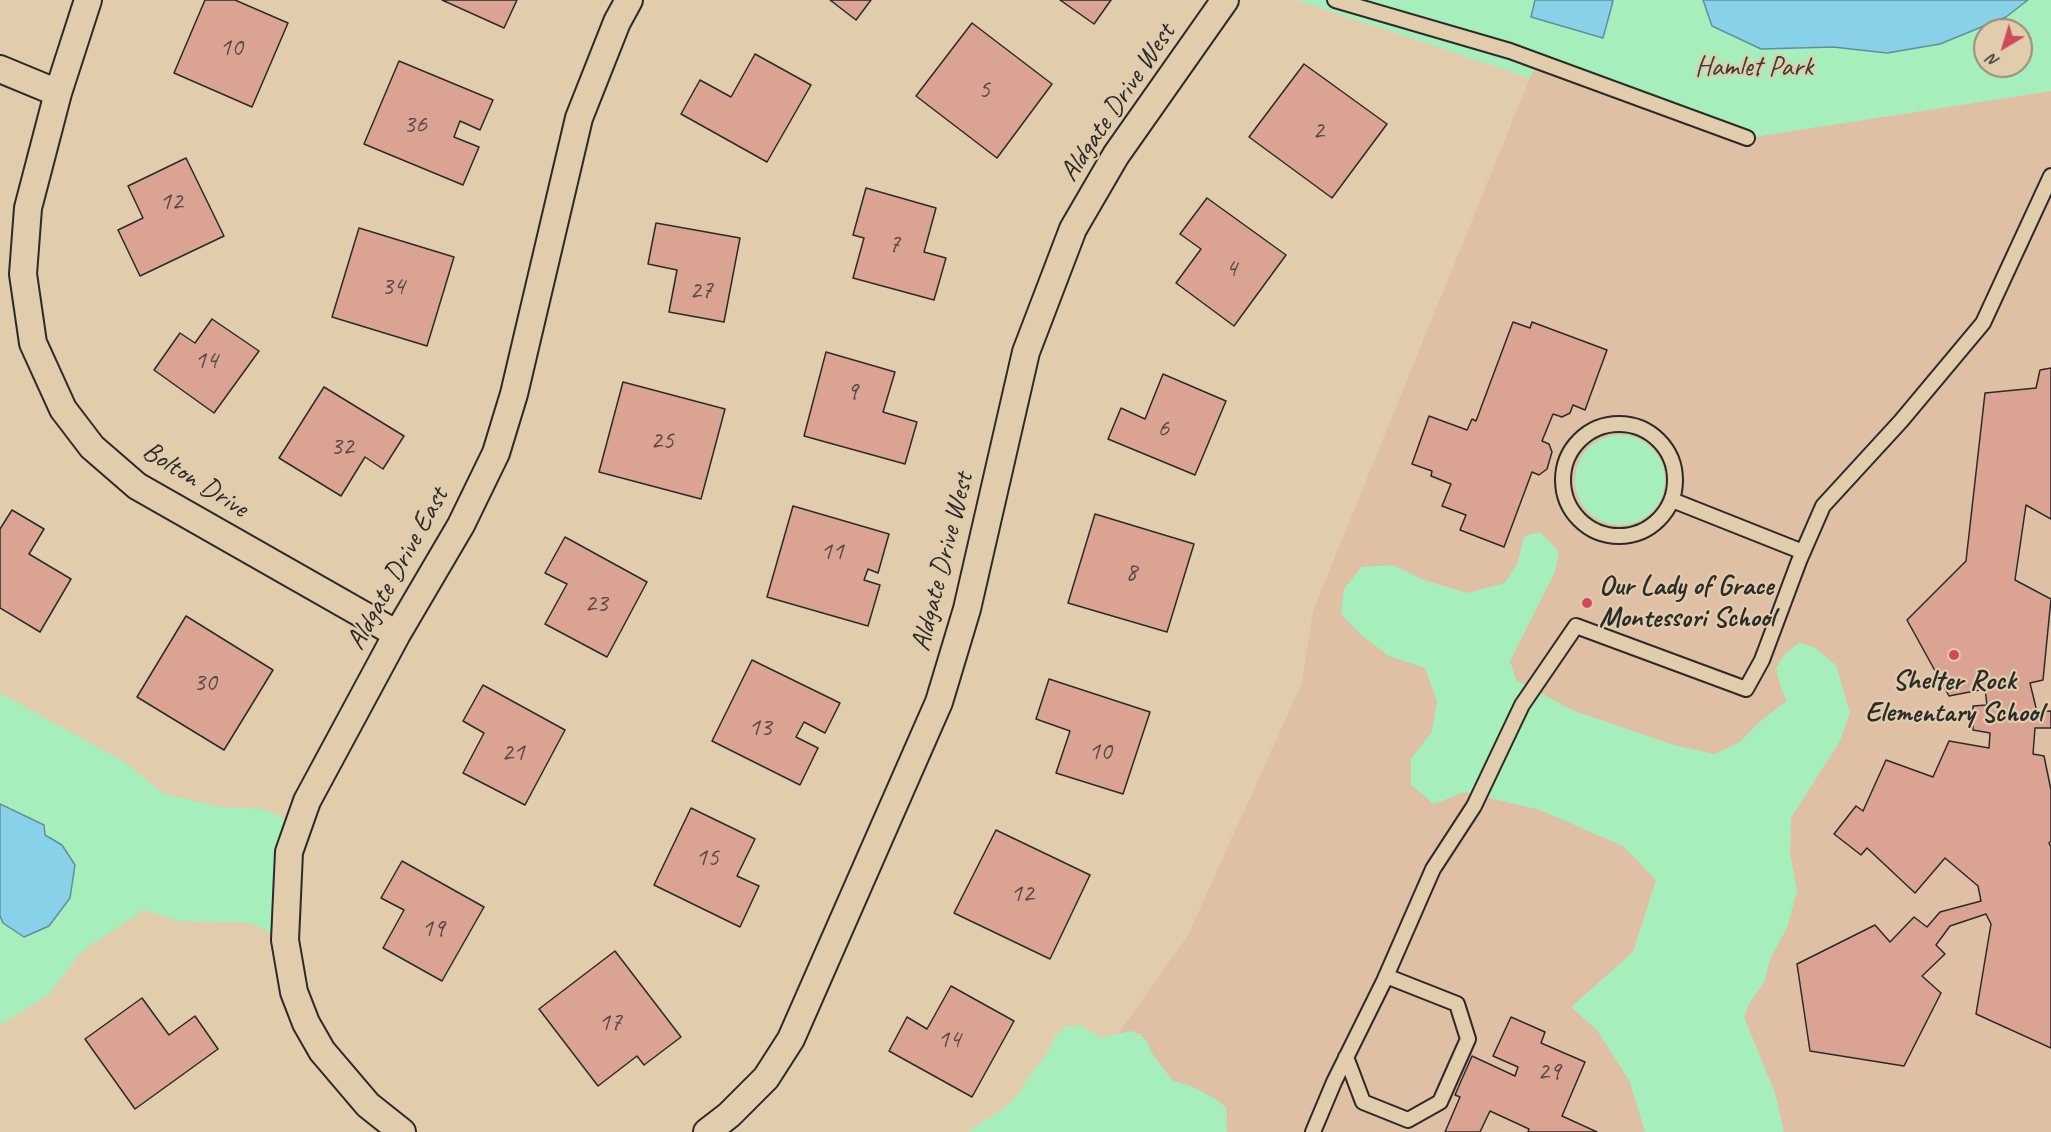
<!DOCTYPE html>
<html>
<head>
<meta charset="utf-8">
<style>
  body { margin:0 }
  #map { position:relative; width:2051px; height:1132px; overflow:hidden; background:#e1ccab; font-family:Caveat,sans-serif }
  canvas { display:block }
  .north { position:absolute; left:1973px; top:18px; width:60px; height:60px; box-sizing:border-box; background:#e1ccab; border:2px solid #988c78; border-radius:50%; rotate:218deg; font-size:16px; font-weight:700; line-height:24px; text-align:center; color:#2b2b2b }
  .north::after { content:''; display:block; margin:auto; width:21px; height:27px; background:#d1495b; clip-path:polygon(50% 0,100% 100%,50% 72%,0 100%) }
</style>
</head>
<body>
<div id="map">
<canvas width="2051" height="1132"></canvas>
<div class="north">N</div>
</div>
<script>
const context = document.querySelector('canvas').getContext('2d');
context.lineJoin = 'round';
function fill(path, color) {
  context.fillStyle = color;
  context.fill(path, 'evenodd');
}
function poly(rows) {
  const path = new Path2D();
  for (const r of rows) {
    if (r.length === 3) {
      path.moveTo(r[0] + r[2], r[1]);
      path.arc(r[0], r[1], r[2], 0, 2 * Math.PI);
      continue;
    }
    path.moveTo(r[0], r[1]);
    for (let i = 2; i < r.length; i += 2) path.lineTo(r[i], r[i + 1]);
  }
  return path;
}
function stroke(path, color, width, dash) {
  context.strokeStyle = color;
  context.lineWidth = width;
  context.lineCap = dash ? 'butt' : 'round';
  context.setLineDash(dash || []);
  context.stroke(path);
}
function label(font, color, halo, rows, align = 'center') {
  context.font = font + ' Caveat,sans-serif';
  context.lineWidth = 4.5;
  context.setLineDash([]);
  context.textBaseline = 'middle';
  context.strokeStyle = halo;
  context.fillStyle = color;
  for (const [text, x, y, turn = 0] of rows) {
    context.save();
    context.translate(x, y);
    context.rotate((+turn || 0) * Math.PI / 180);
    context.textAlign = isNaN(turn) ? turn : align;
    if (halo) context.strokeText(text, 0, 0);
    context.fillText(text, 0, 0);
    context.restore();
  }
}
const built = poly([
  [1537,61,1747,138,2051,91,2051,1132,1049,1132,1188,935,1302,683,1313,611]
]);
const green = poly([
  [1297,0,2051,0,2051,91,1747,138,1537,61,1530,78],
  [1985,30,2021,30,2021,66,1985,66],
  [1620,480,45],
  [1540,532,1559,551,1555,572,1510,661,1516,680,1572,710,1674,745,1715,754,1740,742,1758,723,1787,701,1781,688,1776,668,1784,655,1799,643,1814,647,1836,665,1850,713,1840,741,1791,818,1790,853,1797,891,1787,928,1770,959,1764,983,1750,1002,1744,1017,1775,1093,1784,1132,1645,1132,1630,1082,1597,1030,1571,1007,1633,952,1656,880,1623,846,1540,810,1465,792,1434,804,1411,785,1411,759,1432,731,1437,701,1425,668,1389,656,1360,634,1341,614,1344,589,1361,567,1393,565,1424,580,1467,593,1505,583,1518,562,1524,536],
  [0,693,123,761,164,794,220,807,263,809,298,825,285,940,251,923,179,921,144,910,81,952,48,995,0,1025,0,916,3,923,62,845,45,835,44,825,0,804],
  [1080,1025,1101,1038,1130,1031,1140,1034,1148,1043,1151,1052,1173,1081,1191,1086,1214,1098,1226,1107,1227,1132,967,1132,1007,1106,1021,1091,1029,1076,1048,1052,1053,1040,1064,1027]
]);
const water = poly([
  [1535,0,1611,0,1613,1,1603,38,1531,17,1535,0],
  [1703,0,2028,0,2006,17,1940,44,1887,53,1833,47,1761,49,1712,26,1703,0],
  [0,804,44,825,45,835,62,845,75,865,70,898,49,926,24,937,3,923,0,916,0,804]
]);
const building = poly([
  [205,0,235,0,288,23,252,107,174,73,205,0],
  [442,0,517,0,504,28,442,0],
  [830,0,871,0,856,20,830,0],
  [1060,0,1111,0,1094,24,1060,0],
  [972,23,1052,84,997,158,916,96,972,23],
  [755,54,811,85,767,162,681,114,700,80,731,97,755,54],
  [399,61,493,100,480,130,460,121,454,137,479,147,463,185,364,144,399,61],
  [1304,64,1387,124,1332,198,1249,137,1304,64],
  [186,158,224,236,140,276,118,230,143,218,128,186,186,158],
  [866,188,936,208,924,252,946,258,934,300,853,278,864,238,853,235,866,188],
  [1207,198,1286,255,1234,326,1176,283,1201,249,1180,234,1207,198],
  [656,223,740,238,724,322,669,312,677,270,648,264,656,223],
  [359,228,454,257,427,346,332,317,359,228],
  [212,319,259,351,214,413,154,370,180,333,195,343,212,319],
  [1513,322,1530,328,1532,322,1607,350,1585,410,1573,405,1570,413,1562,417,1553,414,1542,441,1549,444,1552,452,1547,469,1539,475,1532,472,1504,547,1460,530,1466,515,1442,506,1451,484,1431,476,1432,471,1412,464,1429,416,1467,430,1472,419,1476,421,1513,322],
  [826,352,895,372,883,412,917,422,905,464,804,436,826,352],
  [2051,368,2051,519,2026,505,2015,580,2051,599,2043,680,2030,683,2037,712,2051,711,2051,728,2035,728,2033,754,2044,756,2051,790,2051,841,2049,843,2051,847,2051,1048,1976,1014,1991,924,1986,914,1950,926,1936,945,1945,954,1922,976,1941,993,1904,1066,1810,1051,1797,964,1875,925,1890,942,1914,917,1927,927,1940,912,1981,901,1978,886,1945,858,1915,893,1867,848,1861,855,1834,834,1856,806,1863,811,1886,760,1933,777,1949,741,1989,748,1990,733,1973,730,1973,706,1987,705,1985,689,1949,696,1907,620,1966,561,1985,393,2036,388,2040,370,2051,368],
  [1163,374,1226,401,1195,475,1108,439,1121,408,1145,419,1163,374],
  [623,382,725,409,701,499,599,472,623,382],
  [324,387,404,436,383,469,365,457,341,496,279,458,324,387],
  [793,506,889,534,878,573,868,569,864,580,880,585,868,626,767,597,793,506],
  [12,510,44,529,29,554,71,579,40,632,0,608,0,529,12,510],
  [1095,514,1194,544,1167,632,1068,603,1095,514],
  [565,537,647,582,607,657,545,624,567,584,545,573,565,537],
  [186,616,273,670,224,750,137,697,186,616],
  [752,660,840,703,825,733,804,722,796,737,818,748,800,785,712,741,752,660],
  [1049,679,1150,712,1123,794,1056,773,1070,731,1036,719,1049,679],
  [483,685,565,730,525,805,463,773,484,733,463,721,483,685],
  [691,808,755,839,737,876,759,886,740,927,654,885,691,808],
  [996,830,1090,875,1050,959,954,913,996,830],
  [402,861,484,907,442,981,383,948,404,910,381,898,402,861],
  [615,951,681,1037,644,1065,637,1056,598,1086,539,1009,615,951],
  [951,986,1014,1021,972,1097,889,1051,907,1017,927,1029,951,986],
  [142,998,169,1035,195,1016,218,1049,135,1109,85,1039,142,998],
  [1511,1017,1545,1032,1541,1043,1585,1062,1562,1116,1597,1132,1528,1132,1529,1129,1490,1111,1480,1132,1445,1132,1460,1097,1455,1095,1472,1056,1515,1076,1518,1067,1493,1056,1511,1017]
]);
const service = poly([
  [1335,0,1510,51,1747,138],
  [1619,480,56],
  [1672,500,1803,552],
  [1346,1057,1363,1102,1408,1120,1440,1102,1468,1039,1457,1004,1386,976],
  [1313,1132,1334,1082,1384,981,1433,869,1474,806,1522,705,1576,626,1746,689,1762,660,1799,561,1823,506,1901,421,1983,323,2051,176]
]);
const minor = poly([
  [88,0,58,93,28,208,23,274,33,343,63,409,92,447,137,486,397,634],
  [0,69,58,93],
  [402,1132,368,1105,322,1051,306,1023,294,992,285,940,289,852,307,801,397,634,461,525,496,453,514,394,579,118,617,22,629,0],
  [707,1132,729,1115,766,1078,791,1039,939,702,967,609,1026,352,1073,229,1116,155,1225,0]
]);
const markers = [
  [1587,603,6,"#d1495b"],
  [1954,655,6,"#d1495b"]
];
const numberNames = [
  ["10",231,48],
  ["5",984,90],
  ["36",415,125],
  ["2",1318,131],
  ["12",171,202],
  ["7",894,245],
  ["4",1231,269],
  ["34",393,287],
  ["27",701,291],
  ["14",206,361],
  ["9",852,392],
  ["6",1163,429],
  ["25",662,441],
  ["32",342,447],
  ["11",832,552],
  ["8",1131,573],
  ["23",596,604],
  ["30",205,683],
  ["13",760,728],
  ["10",1100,752],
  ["21",513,753],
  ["15",707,858],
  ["12",1022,894],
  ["19",433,929],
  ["17",610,1023],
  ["14",949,1040],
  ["29",1549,1072]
];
const parkNames = [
  ["Hamlet Park",1754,68]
];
const streetNames = [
  ["Aldgate Drive West",1118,103,-56],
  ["Bolton Drive",195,480,32],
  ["Aldgate Drive West",943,562,-76],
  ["Aldgate Drive East",398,569,-61]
];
const poiNames = [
  ["Our Lady of Grace",1599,587],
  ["Montessori School",1599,619],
  ["Shelter Rock",1954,682,"center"],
  ["Elementary School",1954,714,"center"]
];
fill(built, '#dfc0a4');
fill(green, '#a6eebb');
fill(water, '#88d1e9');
stroke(water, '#638f9d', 1.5);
fill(building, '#daa392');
stroke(building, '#2b2b2b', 1.5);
stroke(service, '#2b2b2b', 18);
stroke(minor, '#2b2b2b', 30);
stroke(service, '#e1ccab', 14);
stroke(minor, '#e1ccab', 26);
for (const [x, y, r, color] of markers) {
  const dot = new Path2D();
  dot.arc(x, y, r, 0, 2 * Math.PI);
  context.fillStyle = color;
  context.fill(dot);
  stroke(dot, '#e1ccab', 2);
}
label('26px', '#574945', null, numberNames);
label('28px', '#373e39', '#e1ccab', parkNames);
label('28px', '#2b2b2b', '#e1ccab', streetNames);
label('bold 28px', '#2b2b2b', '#e1ccab', poiNames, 'left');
</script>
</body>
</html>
